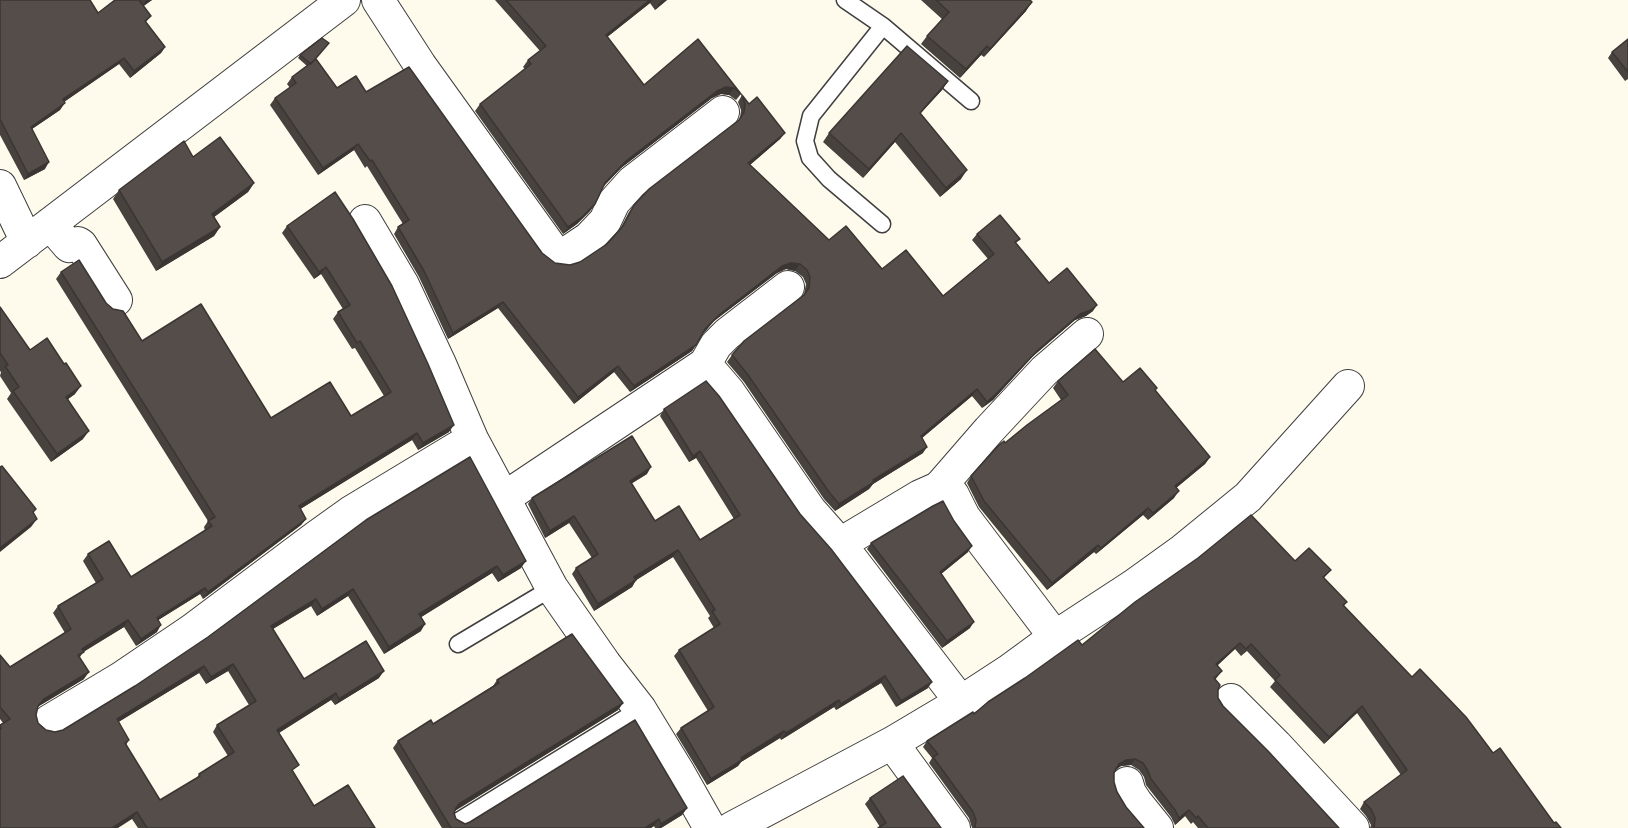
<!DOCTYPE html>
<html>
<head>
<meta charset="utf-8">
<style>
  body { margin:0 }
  canvas { display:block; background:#fefaec }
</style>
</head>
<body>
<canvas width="1628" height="828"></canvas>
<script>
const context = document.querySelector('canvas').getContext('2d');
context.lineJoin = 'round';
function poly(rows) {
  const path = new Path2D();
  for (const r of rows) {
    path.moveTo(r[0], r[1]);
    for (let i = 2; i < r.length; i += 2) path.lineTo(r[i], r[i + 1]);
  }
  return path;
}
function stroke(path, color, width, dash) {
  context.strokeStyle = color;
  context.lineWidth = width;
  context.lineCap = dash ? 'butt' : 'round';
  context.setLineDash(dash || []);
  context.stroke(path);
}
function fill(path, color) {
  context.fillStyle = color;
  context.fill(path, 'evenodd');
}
const service = poly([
  [845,0,883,26,811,116,805,141,810,158,829,179,882,224],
  [883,26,971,101],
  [458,644,552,588],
  [460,820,640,709]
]);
const minor = poly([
  [378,0,420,65,552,249,560,254,565,254,589,238,605,221,614,202,632,182,723,112],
  [0,186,27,242],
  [365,221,403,285,440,364,472,439,552,588,605,664,640,709,679,773,710,828],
  [50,224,68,245,69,246,78,243,81,245,116,300],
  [0,262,344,0],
  [705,364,729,392,810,510,840,544,961,702],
  [943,483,989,430,1044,371,1087,334],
  [504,498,705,364,716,345,727,334,788,287],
  [840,544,920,496,938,488,943,483,953,495,964,517,1055,637],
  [1231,700,1276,745,1353,828],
  [49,721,121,678,192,630,316,537,351,512,472,439],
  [892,743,954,828],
  [1127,783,1130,793,1136,802,1157,828],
  [732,828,892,743,961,702,1010,670,1055,637,1133,586,1183,550,1248,497,1348,386]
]);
const wall = poly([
  [0,0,98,13,115,0,152,0,143,6,151,16,146,22,165,47,161,53,130,78,119,64,64,102,60,110,32,129,45,169,24,180,0,135],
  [495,0,667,0,655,10,650,3,607,37,644,85,698,39,741,94,736,100,729,95,721,94,712,98,621,168,603,187,595,204,590,211,577,224,563,234,475,111,480,104,525,69,523,67,528,60,540,51],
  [921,0,1030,0,1026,11,984,57,981,55,960,78,921,44,927,36,942,19],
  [1628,39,1628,79,1625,81,1608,58,1612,52],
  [300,55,315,61,337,88,366,92,542,253,555,263,570,265,580,262,607,244,620,229,629,212,634,205,739,120,740,118,741,110,738,102,742,95,749,104,785,133,780,139,750,165,829,240,882,269,943,296,988,259,972,240,977,234,1020,239,1016,243,1049,283,1093,311,1086,316,1075,320,1032,357,993,400,982,408,972,396,922,438,923,453,873,484,869,489,835,511,824,499,744,382,727,362,732,355,804,294,806,284,803,277,795,271,786,269,777,273,714,321,703,334,692,351,630,392,614,372,574,404,498,308,448,339,419,277,394,234,398,227,403,224,367,166,365,168,354,150,318,175,270,105,275,98,290,88,287,84,292,77,307,66,298,58],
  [948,81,942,90,920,114,961,179,940,197,895,142,863,178,823,142,829,133],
  [193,157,254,183,248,192,214,217,220,227,214,236,156,271,113,199,119,190],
  [335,192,449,432,418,450,412,440,300,509,306,519,301,525,203,599,200,594,158,620,157,632,136,646,124,627,84,651,80,657,84,679,39,706,37,708,36,715,38,723,46,730,55,732,63,730,135,686,208,637,366,520,521,568,498,582,492,573,421,617,421,631,384,654,348,596,317,616,311,606,273,629,304,679,379,678,335,705,331,700,279,733,293,773,314,806,375,828,138,828,132,819,0,828,0,725,3,723,0,719,0,655,10,667,65,633,53,613,58,606,96,583,83,561,88,554,131,577,205,531,204,527,208,521,56,279,61,272,106,303,142,341,271,418,351,416,384,396,355,348,352,349,333,319,338,312,343,309,321,274,314,279,282,233,287,226],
  [228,671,249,705,217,725,213,732,228,756,199,774,197,778,160,800,126,745,129,740,118,722,199,673,206,684],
  [0,307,30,350,75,394,68,399,83,439,51,462,7,399,11,393,0,376,1,372,0,371],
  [1058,381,1123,382,1155,390,1210,457,1205,464,1176,488,1174,498,1148,520,1143,515,1096,554,1094,552,1047,590,979,507,967,483,971,476,1005,443,1061,400,1053,388],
  [664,409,800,514,928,688,896,707,881,683,836,710,834,707,781,740,780,738,741,762,738,766,707,785,676,734,681,728,708,711,674,656,679,650,714,628,708,618,710,616,673,557,636,580,632,587,594,611,572,574,576,568,592,558,569,523,545,538,528,504,532,498,647,474,631,484,655,521,700,540,734,519,696,458,689,462,660,416],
  [871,543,968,552,941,574,970,628,942,648,867,549],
  [1295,561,1331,570,1324,578,1347,602,1344,606,1412,677,1493,753,1554,823,1561,828,1370,828,1371,825,1366,816,1360,809,1364,802,1401,775,1357,713,1324,744,1270,687,1275,681,1247,651,1241,656,1235,649,1217,666,1222,671,1215,680,1218,690,1218,698,1223,706,1339,828,1198,828,1193,822,1191,824,1185,816,1175,825,1171,817,1146,785,1144,777,1139,770,1131,765,1121,766,1116,770,1114,772,1114,782,1117,792,1126,807,1144,828,972,828,969,818,929,763,932,758,923,747,927,741,974,714,1082,645],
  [497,680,623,703,618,710,455,811,454,813,456,819,465,824,687,808,682,815,661,828,655,828,654,826,651,828,442,828,393,748,398,741,433,724,493,686],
  [870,798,941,828,880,827,865,804]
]);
const shadedWall = poly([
  [146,0,152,0,141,8],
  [650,0,652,0,650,3,601,42,606,35],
  [663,0,667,0,655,10,659,3],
  [1032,2,1026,11,984,57,990,49],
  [987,46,981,55,960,78,966,69],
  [165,47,161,53,130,78,134,71],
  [124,58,119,64,58,106,63,99],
  [948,81,942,90,913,121],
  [726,87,734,88,729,95,721,94,712,98,621,168,600,190,605,183,626,161,717,91],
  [65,103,60,110,26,133,31,127],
  [785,133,780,139,744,170,748,163],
  [901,133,895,142,863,178,869,169],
  [358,144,354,150,318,175,323,168],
  [49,162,45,169,24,180,28,174],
  [967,170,961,179,940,197,946,188],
  [254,183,248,192,206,223,212,214],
  [595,204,590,211,577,224,563,234,568,227],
  [220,227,214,236,156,271,162,262],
  [791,263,800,264,795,271,786,269,777,273,714,321,701,336,705,329,719,315,782,266],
  [326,267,321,274,314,279,319,272],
  [503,302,498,308,448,339,453,333],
  [1097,305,1093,311,1086,316,1075,320,1032,357,993,400,982,408,987,402,1037,351,1080,314],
  [696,345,692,351,630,392,634,386],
  [618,366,614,372,574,404,578,397],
  [81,386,75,394,60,405,66,397],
  [977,389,972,396,916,443,921,436],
  [454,425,449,432,418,450,423,443],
  [89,431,83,439,51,462,57,454],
  [417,433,412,440,294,513,299,506],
  [927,447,923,453,873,484,869,489,835,511,839,504,873,480],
  [700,451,696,458,689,462,693,456],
  [1210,457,1205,464,1170,493,1175,486],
  [651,467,647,474,625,487,630,481],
  [1179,491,1174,498,1148,520,1153,513],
  [1148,508,1143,515,1096,554,1101,548],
  [574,516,569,523,545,538,550,531],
  [37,519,31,527,0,552,0,548],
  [306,519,301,525,203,599,208,592],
  [1098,545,1094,552,1047,590,1052,583],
  [972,546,968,552,935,579,940,572],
  [678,550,673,557,630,584,634,577],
  [526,561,521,568,498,582,503,575],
  [497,566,492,573,415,621,419,614],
  [636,580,632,587,594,611,598,604],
  [205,588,200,594,152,624,157,618],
  [353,589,348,596,317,616,322,609],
  [316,599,311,606,266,633,271,626],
  [128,620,124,627,77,656,82,649],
  [974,622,970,628,942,648,947,641],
  [425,624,421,631,384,654,389,647],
  [161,625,157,632,136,646,141,639],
  [1240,643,1235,649,1211,671,1216,664],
  [233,664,228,671,206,684,211,677],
  [204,666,199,673,112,726,117,719],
  [384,671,379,678,335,705,339,699],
  [89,672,84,679,39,706,33,713,44,699],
  [885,676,881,683,836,710,841,704],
  [932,682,928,688,896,707,901,701],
  [336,693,331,700,272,737,277,730],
  [839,700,834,707,781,740,786,733],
  [623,703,618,710,454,811,456,808,459,804],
  [1362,706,1357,713,1324,744,1329,737],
  [784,731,780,738,741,762,738,766,707,785,711,779,741,758],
  [1135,759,1131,765,1121,766,1114,770,1119,764,1126,760],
  [687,808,682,815,661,828,658,828,661,824],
  [1189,810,1185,816,1175,825,1179,818],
  [137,812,132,819,118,828,112,828],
  [659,819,654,826,651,828,645,828]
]);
const building = poly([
  [0,0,90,0,98,13,115,0,139,0,151,16,145,21,165,47,134,71,124,58,63,99,65,103,31,127,49,162,28,174,0,119,0,0],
  [506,0,650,0,606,35,644,85,698,39,741,94,734,88,726,87,717,91,626,161,605,183,595,204,582,217,568,227,480,104,531,64,528,60,546,46,506,0],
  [936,0,1030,0,1032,2,990,49,987,46,966,69,927,36,949,12,936,0],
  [322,38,329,43,311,64,300,55,322,38],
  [1628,39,1628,72,1612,52,1628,39],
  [907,46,948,81,920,113,967,170,946,188,901,133,869,169,829,133,907,46],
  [316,59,337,88,356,76,366,92,409,67,542,253,555,263,570,265,580,262,607,244,623,226,634,205,649,189,739,120,744,112,745,104,742,95,749,104,757,97,785,133,748,163,829,240,846,226,882,269,906,250,943,296,994,254,977,234,1000,215,1020,239,1015,242,1049,283,1067,268,1097,305,1091,310,1080,314,1037,351,997,393,987,402,977,389,921,436,927,447,873,480,874,482,839,504,829,492,748,375,732,355,744,341,804,295,809,288,810,277,807,270,800,264,791,263,782,266,719,315,705,329,696,345,634,386,618,366,578,397,503,302,453,333,424,271,398,227,409,220,372,160,370,161,358,144,323,168,275,98,296,83,292,77,316,59],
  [220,137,254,183,212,214,220,227,162,262,119,190,184,141,193,157,220,137],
  [335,192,353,219,392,286,428,364,454,425,423,443,417,433,299,506,306,519,208,592,205,588,157,618,161,625,141,639,128,620,82,649,84,652,78,655,89,672,44,699,38,706,36,715,38,723,46,730,55,732,63,730,135,686,208,637,366,520,470,457,526,561,503,575,497,566,419,614,425,624,389,647,353,589,322,609,316,599,271,626,304,679,366,641,384,671,339,699,336,693,277,730,299,765,292,770,314,806,348,785,375,828,147,828,137,812,112,828,0,828,0,730,1,729,0,725,10,719,0,707,0,655,10,667,71,629,58,606,103,579,88,554,109,541,131,577,212,526,208,521,215,517,61,272,79,260,106,303,113,309,123,311,142,341,201,304,271,418,330,382,351,416,391,392,360,341,357,343,338,312,350,305,326,267,319,272,287,226,335,192],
  [233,664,256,701,217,725,234,752,199,774,200,776,160,800,125,743,129,740,117,719,204,666,211,677,233,664],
  [0,307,30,350,47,338,64,364,66,363,81,386,66,397,89,431,57,454,13,391,19,387,5,366,8,365,0,353,0,307],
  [1095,349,1123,382,1140,368,1157,388,1155,390,1210,457,1175,486,1179,491,1153,513,1148,508,1101,548,1098,545,1052,583,984,501,971,476,998,446,1004,441,1005,443,1027,425,1068,395,1058,381,1095,349],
  [706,381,719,396,800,514,831,549,932,682,901,701,885,676,841,704,839,700,786,733,784,731,741,758,742,760,711,779,681,728,714,707,679,650,720,624,712,611,715,610,678,550,634,577,636,580,598,604,576,568,598,554,574,516,550,531,532,498,632,436,651,467,630,481,655,521,679,506,700,540,740,515,700,451,693,456,664,409,706,381],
  [2,466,36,509,33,512,37,519,0,548,0,467,2,466],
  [943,501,954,521,972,546,940,572,974,622,947,641,871,543,933,506,943,501],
  [1251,515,1295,561,1309,548,1331,570,1323,577,1347,602,1343,605,1412,677,1420,669,1466,717,1493,753,1500,748,1554,823,1556,822,1561,828,1374,828,1375,818,1371,809,1364,802,1407,770,1362,706,1329,737,1275,680,1280,675,1251,644,1246,649,1240,643,1216,664,1222,671,1214,678,1220,685,1218,690,1218,698,1223,706,1268,751,1339,828,1208,828,1198,816,1196,818,1189,810,1179,818,1175,810,1151,779,1148,771,1143,763,1135,759,1126,760,1119,764,1114,772,1114,782,1117,792,1126,807,1144,828,975,828,976,820,973,812,933,757,938,754,927,741,973,712,974,714,988,702,1025,678,1078,640,1082,645,1135,602,1198,558,1251,515],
  [572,634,623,703,459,804,456,808,454,813,456,819,465,824,470,822,635,720,687,808,661,824,659,819,645,828,451,828,398,741,431,720,433,724,499,683,497,680,572,634],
  [903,776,941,828,878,828,886,823,870,798,903,776]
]);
stroke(service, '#3f3f3f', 19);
stroke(minor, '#3f3f3f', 34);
stroke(service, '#fff', 16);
stroke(minor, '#fff', 32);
fill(wall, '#48423f');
fill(shadedWall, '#3b3633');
fill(building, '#544d49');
stroke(building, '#3b3633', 1.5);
</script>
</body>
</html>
